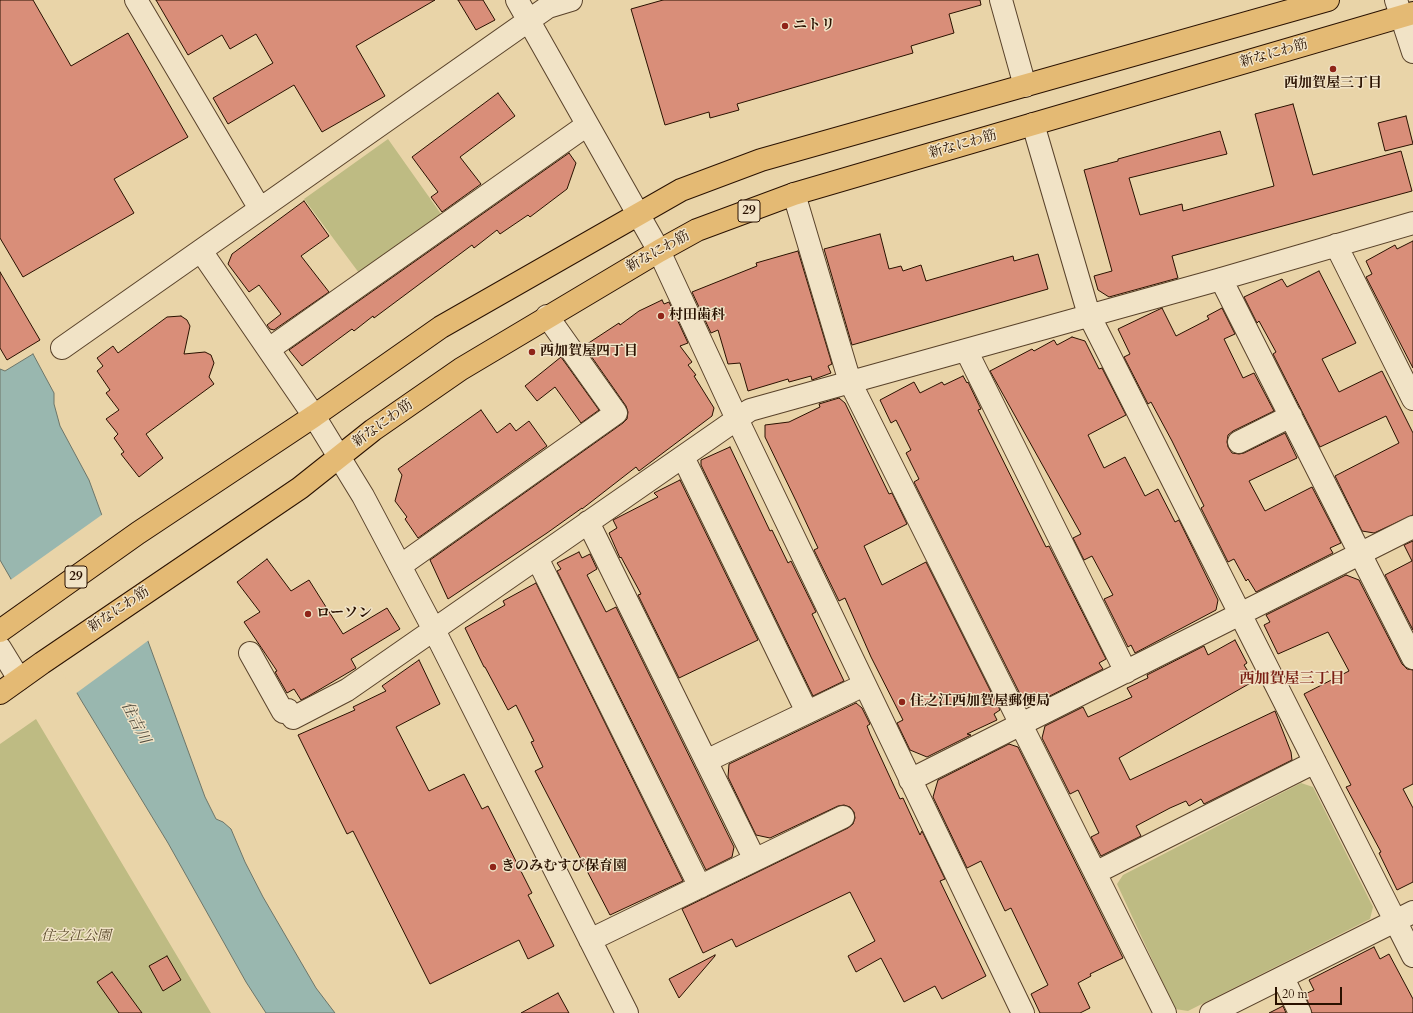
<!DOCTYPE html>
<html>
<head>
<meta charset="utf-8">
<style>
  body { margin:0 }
  #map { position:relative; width:1413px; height:1013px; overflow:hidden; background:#e9d4a8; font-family:Cardo,serif }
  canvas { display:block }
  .scale { position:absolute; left:1275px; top:987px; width:67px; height:18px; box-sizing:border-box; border:2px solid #291100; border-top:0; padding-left:5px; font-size:12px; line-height:14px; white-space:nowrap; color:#291100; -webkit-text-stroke:3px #f1e3c6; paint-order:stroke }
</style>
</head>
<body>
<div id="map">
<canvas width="1413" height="1013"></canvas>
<div class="scale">20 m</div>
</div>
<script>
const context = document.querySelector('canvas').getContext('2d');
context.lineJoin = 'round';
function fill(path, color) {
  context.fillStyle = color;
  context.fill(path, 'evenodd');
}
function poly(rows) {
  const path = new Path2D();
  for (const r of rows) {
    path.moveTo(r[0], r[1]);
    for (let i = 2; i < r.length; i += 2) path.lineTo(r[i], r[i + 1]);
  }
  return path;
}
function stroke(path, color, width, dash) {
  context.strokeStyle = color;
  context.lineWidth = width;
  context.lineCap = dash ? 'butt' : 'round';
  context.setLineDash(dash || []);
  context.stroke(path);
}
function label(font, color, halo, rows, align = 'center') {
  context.font = font + ' Cardo,"Noto Serif JP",serif';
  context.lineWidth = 3;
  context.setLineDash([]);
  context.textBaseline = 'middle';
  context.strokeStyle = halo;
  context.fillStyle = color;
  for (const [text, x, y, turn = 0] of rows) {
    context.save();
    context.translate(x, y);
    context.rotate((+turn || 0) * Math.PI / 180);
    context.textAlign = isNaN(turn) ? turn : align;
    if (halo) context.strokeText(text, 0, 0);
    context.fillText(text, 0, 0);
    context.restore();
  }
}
const green = poly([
  [388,139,446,221,362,277,304,199],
  [36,719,211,1013,0,1013,0,744],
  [1301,783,1313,787,1373,907,1370,919,1188,1011,1175,1009,1117,884,1123,875]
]);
const water = poly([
  [33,354,54,393,54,404,60,426,89,480,205,797,216,819,223,822,231,829,245,862,263,897,316,988,335,1013,266,1013,246,982,168,843,81,700,0,560,0,369,5,371,33,354]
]);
const pier = poly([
  [103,514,149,640,75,694,9,581]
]);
const building = poly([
  [0,0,33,0,71,66,128,33,188,137,114,179,134,213,23,277,0,238,0,0],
  [156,0,435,0,356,46,385,96,322,132,294,85,228,124,213,98,273,63,256,34,230,49,222,35,188,55,156,0],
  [458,0,483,0,495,20,476,30,458,0],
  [663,0,980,0,981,5,949,14,954,33,911,46,913,53,737,104,739,110,710,118,709,112,665,125,631,9,663,0],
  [498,93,515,116,460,157,481,184,442,212,431,197,438,192,412,157,498,93],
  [1293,104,1313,175,1401,151,1412,191,1172,256,1178,278,1109,297,1098,290,1094,276,1112,271,1084,170,1118,161,1118,159,1220,131,1227,154,1129,178,1140,215,1182,204,1183,211,1274,186,1255,114,1293,104],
  [1406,116,1413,144,1385,151,1378,123,1406,116],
  [569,153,576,163,567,189,530,217,528,215,500,234,497,230,474,248,472,245,374,318,373,316,354,331,352,329,302,366,289,350,569,153],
  [304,201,329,236,301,256,329,292,274,330,270,329,267,325,281,314,259,285,249,292,228,264,232,254,304,201],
  [880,234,889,269,901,266,903,271,921,265,926,281,1013,256,1014,261,1038,254,1048,289,852,345,824,249,880,234],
  [1413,241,1413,368,1366,277,1372,274,1366,261,1395,245,1397,249,1413,241],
  [798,251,832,364,828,366,831,373,812,380,811,376,789,382,788,379,748,391,740,363,728,364,718,330,711,333,692,292,757,266,756,263,798,251],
  [1319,271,1356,343,1322,359,1339,392,1382,371,1413,433,1413,515,1374,533,1362,531,1335,476,1399,443,1386,416,1320,447,1273,354,1276,352,1259,321,1257,323,1244,297,1282,279,1287,287,1319,271],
  [0,272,40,340,7,360,0,348,0,272],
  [662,300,664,304,669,302,688,343,680,346,692,362,688,365,696,375,694,376,714,408,712,416,639,471,636,467,582,509,582,508,547,533,448,599,430,560,623,423,627,419,628,412,626,406,584,346,619,323,620,325,639,311,662,300],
  [1162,308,1176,336,1209,319,1207,316,1222,308,1235,334,1224,339,1243,378,1254,373,1274,411,1233,431,1228,435,1227,442,1228,447,1232,453,1239,454,1244,453,1285,433,1297,458,1249,481,1265,511,1312,487,1341,543,1330,548,1333,553,1256,592,1248,579,1246,581,1234,559,1228,562,1201,508,1204,506,1172,441,1151,402,1148,404,1124,357,1130,354,1118,329,1162,308],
  [181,316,187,320,190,326,184,354,205,352,211,355,214,363,209,377,214,384,146,434,163,458,139,477,121,454,124,452,114,438,118,434,106,419,119,410,106,393,110,390,97,371,103,366,97,358,113,346,118,353,167,317,181,316],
  [1072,337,1085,341,1099,369,1102,368,1126,415,1088,435,1104,468,1125,457,1145,496,1158,489,1175,522,1179,520,1218,600,1216,610,1135,653,1131,645,1128,647,1104,599,1113,595,1092,556,1084,560,1073,538,1081,534,990,371,1032,349,1034,351,1054,340,1057,345,1072,337],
  [561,357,599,410,581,423,555,387,537,401,525,386,561,357],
  [963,376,967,383,968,382,981,409,978,410,1046,547,1049,546,1051,550,1106,659,1099,663,1103,669,1032,705,1023,700,914,482,919,479,906,453,911,450,896,420,891,423,880,400,914,382,920,393,942,382,944,385,963,376],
  [839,398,845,403,889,494,892,493,907,524,864,546,882,585,926,562,1000,710,994,714,997,720,967,734,971,735,927,757,910,750,897,723,903,720,871,657,845,598,839,601,814,550,818,548,797,503,765,437,765,425,789,422,820,407,819,404,839,398],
  [481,410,497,433,510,423,516,431,529,421,547,446,418,538,405,519,407,517,395,501,402,475,398,469,481,410],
  [730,447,770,531,772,530,788,563,791,561,816,612,812,614,844,681,813,696,701,465,701,460,730,447],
  [680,480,758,640,679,678,638,595,641,594,621,557,620,558,609,533,617,528,613,520,658,497,654,493,680,480],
  [1413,541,1413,630,1385,575,1412,561,1404,545,1413,541],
  [579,552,582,558,590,554,597,569,587,575,606,612,616,607,734,847,732,857,706,870,557,571,561,569,557,563,579,552],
  [267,559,291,591,309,580,343,634,387,608,400,629,351,659,356,668,307,697,301,700,294,689,287,693,275,672,277,671,244,622,260,612,237,582,267,559],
  [1346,575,1359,580,1402,664,1407,669,1413,670,1413,784,1403,789,1413,808,1413,882,1397,890,1379,853,1381,852,1346,787,1351,785,1304,694,1349,671,1328,632,1278,654,1264,625,1270,622,1266,615,1346,575],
  [536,583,683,881,610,915,535,771,543,767,531,742,534,741,516,705,508,710,485,667,484,667,465,628,505,605,503,601,536,583],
  [1235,640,1247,663,1244,665,1254,681,1119,758,1130,780,1275,711,1291,752,1292,760,1204,804,1201,799,1189,806,1186,801,1170,808,1136,826,1141,836,1101,856,1091,837,1099,833,1078,790,1070,794,1042,738,1045,726,1083,707,1088,717,1132,697,1127,688,1148,678,1147,675,1204,646,1208,655,1235,640],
  [419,660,440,704,396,727,429,791,464,774,482,809,488,806,532,893,528,895,554,946,528,959,519,940,430,984,353,831,347,834,298,735,355,710,353,707,386,691,382,686,419,660],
  [856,703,862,708,870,724,867,726,870,734,900,799,903,798,920,835,922,831,945,879,940,881,986,976,942,999,935,986,904,1002,881,958,856,972,848,956,875,941,850,892,736,947,732,939,703,953,682,909,848,828,853,824,855,818,854,812,850,807,844,805,838,806,770,838,756,835,728,777,729,764,856,703],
  [1009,744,1018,747,1123,958,1090,974,1091,976,1078,983,1090,1008,1080,1013,1040,1013,1031,994,1048,985,1011,908,1005,911,981,861,967,868,933,797,938,780,1009,744],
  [1374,947,1380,959,1389,954,1413,999,1413,1013,1312,1013,1305,994,1314,990,1309,980,1374,947],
  [715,955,715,956,679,998,669,979,715,955],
  [167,956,181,980,163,991,149,966,167,956],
  [112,972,142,1013,119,1013,97,982,112,972],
  [558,993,569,1013,521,1013,558,993],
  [1283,1006,1286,1013,1269,1013,1283,1006]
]);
const minor = poly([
  [136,0,260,209],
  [517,0,659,251,737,419,1023,1013],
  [1001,0,1025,86],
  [1396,0,1413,52],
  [1033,124,1089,315,1413,956],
  [794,194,850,382,1165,1013],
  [1336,245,1413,399],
  [201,251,314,416,363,496,434,630,627,1013],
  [1221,279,1413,658],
  [62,348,548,7,571,0],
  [269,349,587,125],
  [966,350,1126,672],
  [1239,442,1291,416],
  [683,457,807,712],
  [588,522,755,860],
  [537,558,700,887],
  [400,566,616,413,547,316],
  [0,648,19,679],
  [250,653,283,712,288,710,293,718,347,690,750,410,1221,279,1413,223],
  [706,761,864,685],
  [910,780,1413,527],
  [1095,873,1315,762],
  [590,940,843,817],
  [1283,978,1300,1013],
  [1211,1013,1413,912]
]);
const major = poly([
  [0,631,138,533,314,416,441,327,681,190,761,160,1328,0],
  [0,693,42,663,300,488,373,430,461,369,659,251,697,230,794,194,1413,13]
]);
const markers = [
  [785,26,4,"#8f2418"],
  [1333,69,4,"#8f2418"],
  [661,316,4,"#8f2418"],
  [532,352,4,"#8f2418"],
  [308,614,4,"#8f2418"],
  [902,702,4,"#8f2418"],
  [493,867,4,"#8f2418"]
];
const shields = [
  [749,211,22],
  [76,577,22]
];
const shieldNames = [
  ["29",749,211],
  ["29",76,577]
];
const poiNames = [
  ["ニトリ",793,26],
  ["西加賀屋三丁目",1333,84,"center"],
  ["村田歯科",669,316],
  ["西加賀屋四丁目",540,352],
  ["ローソン",316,614],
  ["住之江西加賀屋郵便局",910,702],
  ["きのみむすび保育園",501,867]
];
const streetNames = [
  ["新なにわ筋",1274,54,-16],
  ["新なにわ筋",963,145,-16],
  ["新なにわ筋",658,252,-29],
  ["新なにわ筋",383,424,-36],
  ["新なにわ筋",119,610,-34]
];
const parkNames = [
  ["住之江公園",76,937]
];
const neighbourhoodNames = [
  ["西加賀屋三丁目",1292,680]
];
const waterNames = [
  ["住吉川",135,723,63]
];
fill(green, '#bebb83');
fill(water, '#99b7af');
stroke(water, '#6c7569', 1);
fill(pier, '#e9d4a8');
fill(building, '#d98e79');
stroke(building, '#291100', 1);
stroke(minor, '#59422a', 24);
stroke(major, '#291100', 24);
stroke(minor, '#f1e3c6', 22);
stroke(major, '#e4ba74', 22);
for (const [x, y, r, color] of markers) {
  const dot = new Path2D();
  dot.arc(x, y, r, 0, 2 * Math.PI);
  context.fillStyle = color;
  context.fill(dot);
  stroke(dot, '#f1e3c6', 1.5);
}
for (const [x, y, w] of shields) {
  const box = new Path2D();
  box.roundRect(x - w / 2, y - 11, w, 22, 3);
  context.fillStyle = '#f1e3c6';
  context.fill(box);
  stroke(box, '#291100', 1);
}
label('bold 13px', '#291100', null, shieldNames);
label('bold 14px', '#291100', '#f1e3c6', poiNames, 'left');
label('14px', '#291100', '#f1e3c6', streetNames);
label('italic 14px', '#5d4c2e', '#f1e3c6', parkNames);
label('bold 15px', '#7a1f14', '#f1e3c6', neighbourhoodNames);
label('italic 15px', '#504b3d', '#f1e3c6', waterNames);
</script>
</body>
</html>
